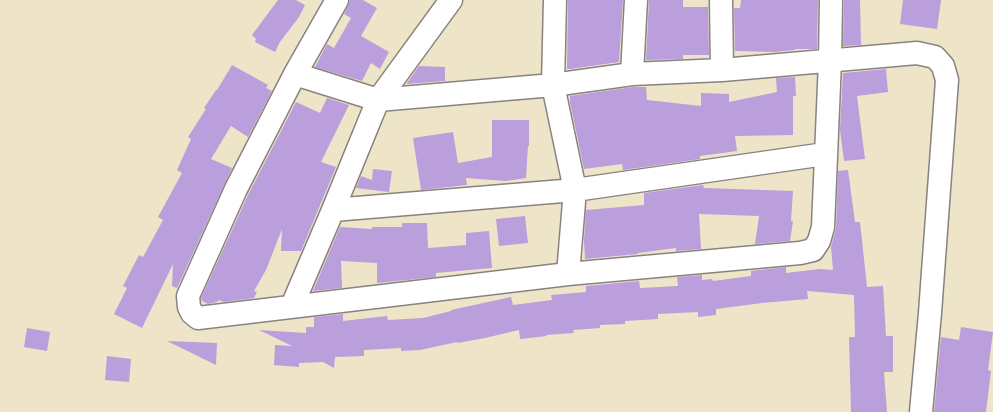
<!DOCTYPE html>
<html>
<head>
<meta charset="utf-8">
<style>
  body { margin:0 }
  canvas { display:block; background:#eee4c7 }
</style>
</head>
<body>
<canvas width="993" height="412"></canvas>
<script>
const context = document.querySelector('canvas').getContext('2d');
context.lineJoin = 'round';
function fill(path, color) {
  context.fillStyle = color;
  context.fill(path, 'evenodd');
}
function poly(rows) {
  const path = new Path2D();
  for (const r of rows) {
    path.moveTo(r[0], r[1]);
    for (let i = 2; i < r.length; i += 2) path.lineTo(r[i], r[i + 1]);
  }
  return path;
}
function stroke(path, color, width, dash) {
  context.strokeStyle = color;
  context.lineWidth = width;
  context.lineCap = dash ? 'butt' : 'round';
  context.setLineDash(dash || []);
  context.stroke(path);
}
const building = poly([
  [278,0,296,0,305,5,299,17,280,42,275,52,255,42,256,39,252,35],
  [350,0,363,0,377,8,361,36,389,52,380,69,371,63,362,81,315,67,327,44,334,48,351,18,344,14,348,6],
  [568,0,623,0,619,62,570,69,567,69],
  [649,0,683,0,683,7,708,7,709,55,683,55,683,59,646,60],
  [741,0,818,0,817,49,795,49,795,50,774,52,735,51,734,8,740,8],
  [844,0,860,0,861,45,843,46],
  [903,0,941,0,937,29,900,24],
  [232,65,268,85,266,88,272,91,248,137,231,126,211,159,232,168,177,288,172,286,173,264,142,328,114,314,127,288,123,286,139,255,143,257,163,220,158,217,182,173,177,170,191,139,188,137,206,109,204,108,216,90,217,90],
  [419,66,445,67,445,81,407,84,407,83],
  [886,69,888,92,857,96,865,159,844,161,840,130,843,73],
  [795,77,796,96,793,96,793,135,735,136,737,151,700,156,700,159,623,170,622,164,584,169,570,102,570,96,633,87,646,87,647,100,701,106,701,93,729,94,729,102,777,92,776,78],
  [327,98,349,105,321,162,336,167,301,251,281,251,282,229,266,270,254,291,257,292,254,298,224,302,219,300,217,302,208,304,202,301,201,298,248,195,296,102,320,113],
  [492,120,529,120,529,146,528,146,526,178,506,181,466,178,467,185,421,190,413,138,453,132,458,163,492,157],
  [373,169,392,171,389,192,356,188,361,176,372,180],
  [848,170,855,222,860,222,867,287,883,286,886,336,893,336,893,372,884,372,887,412,851,412,849,337,855,337,854,295,807,291,808,299,762,303,716,309,716,315,698,317,698,312,658,314,658,319,625,321,625,324,600,325,600,328,573,330,574,333,546,335,547,336,520,339,519,330,485,338,458,343,457,342,420,350,401,351,401,348,364,350,364,356,335,357,334,368,323,362,299,363,299,367,274,365,275,345,292,346,259,330,306,333,306,327,314,327,314,317,343,314,343,321,387,316,388,320,423,318,451,311,451,310,511,297,513,305,552,300,551,295,586,292,586,286,639,281,640,288,678,286,677,277,702,275,702,280,712,279,713,281,751,276,751,271,786,267,786,273,820,269,833,270,831,247,836,228,838,171],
  [703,185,704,188,793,191,791,221,793,221,790,241,755,244,759,216,699,214,701,249,676,251,676,248,638,253,638,254,585,259,584,241,586,210,644,205,644,193],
  [525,216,528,243,499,246,496,219],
  [402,223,427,223,428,248,466,245,466,233,489,231,492,268,436,273,436,277,377,283,377,263,341,261,342,288,313,291,340,227,372,229,372,227,402,227],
  [961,327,993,332,988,370,991,371,986,412,934,412,941,337,959,340],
  [27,328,50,332,47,351,24,347],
  [167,341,217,343,216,365],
  [107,356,131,359,129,382,105,380]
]);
const minor = poly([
  [337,0,295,74,236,189,188,296,189,307,192,313,198,318,568,274,800,253,813,250,819,241,823,227,830,61,831,0],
  [555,0,553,85,575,190,568,274],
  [721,0,722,70],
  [295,74,378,100,553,85,632,74,722,70,917,53,935,57,943,66,947,80,930,313,921,412],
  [632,74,636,0],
  [333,210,575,190,825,154],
  [292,306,333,210,378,100,451,0]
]);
fill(building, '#bb9edc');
stroke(minor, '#888381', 25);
stroke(minor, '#fff', 22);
</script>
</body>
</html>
